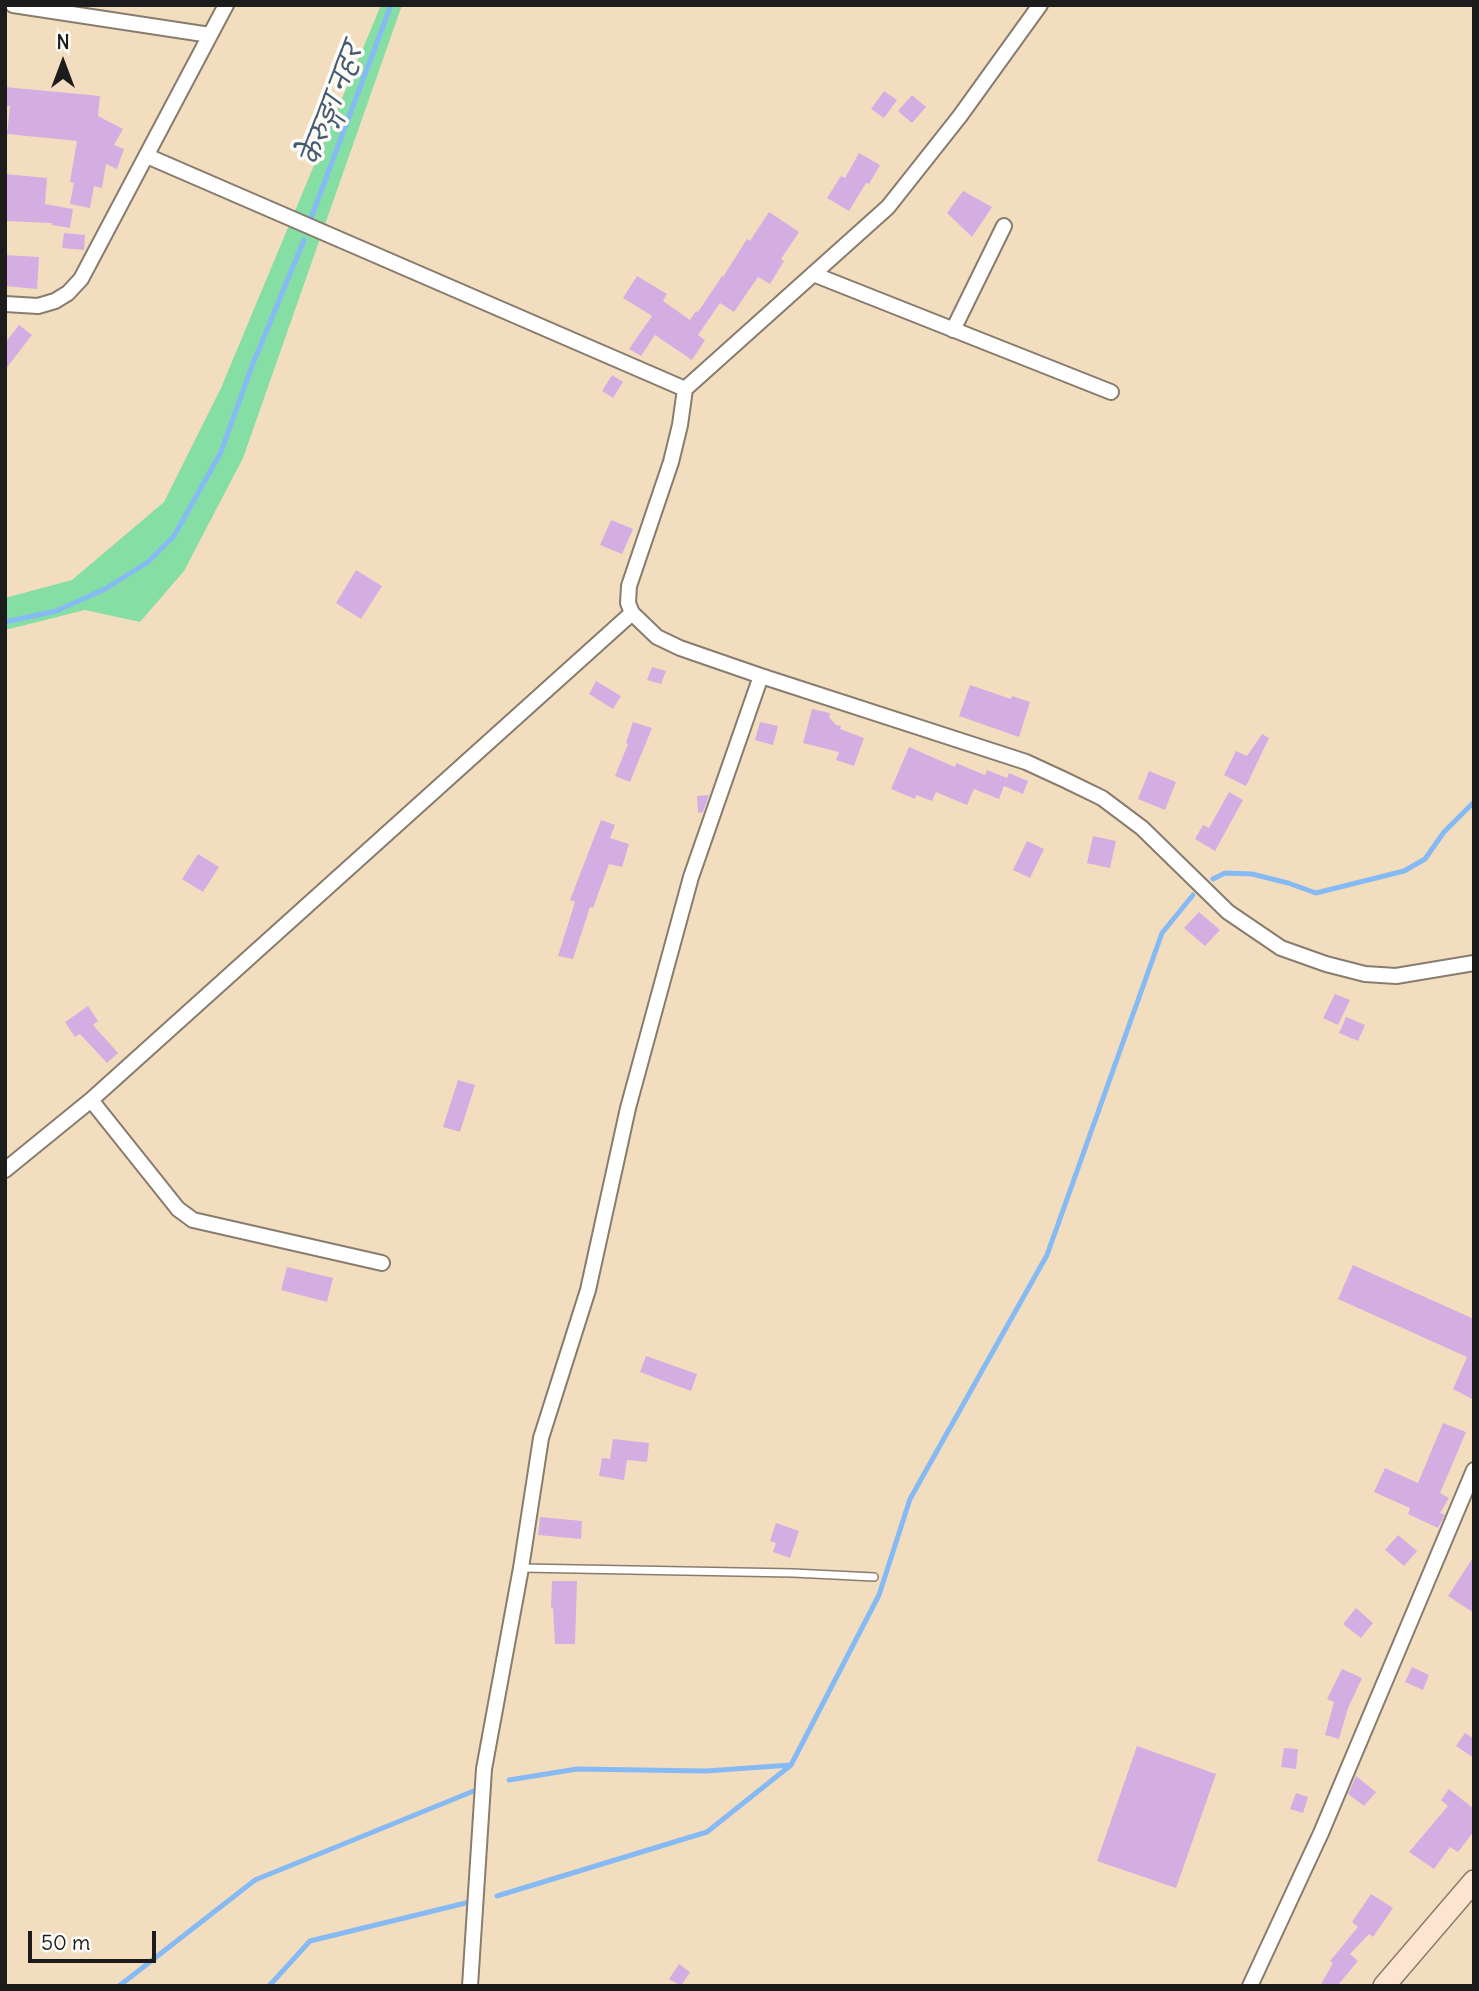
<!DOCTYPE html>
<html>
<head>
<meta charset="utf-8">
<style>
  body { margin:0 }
  #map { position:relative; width:1479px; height:1991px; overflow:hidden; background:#f3ddbf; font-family:Delius,sans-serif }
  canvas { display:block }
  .frame { position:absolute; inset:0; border:7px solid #1c1c1c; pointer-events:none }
  .north { position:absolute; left:28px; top:28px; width:70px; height:70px; -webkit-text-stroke:5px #fdfcf7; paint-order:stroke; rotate:0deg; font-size:19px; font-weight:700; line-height:28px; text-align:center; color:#1c1c1c }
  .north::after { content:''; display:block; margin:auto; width:24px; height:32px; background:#1c1c1c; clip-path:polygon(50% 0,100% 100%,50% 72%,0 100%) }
  .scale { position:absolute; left:28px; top:1931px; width:128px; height:32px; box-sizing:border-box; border:4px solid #1c1c1c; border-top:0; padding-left:9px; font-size:21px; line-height:24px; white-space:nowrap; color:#1c1c1c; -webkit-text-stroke:5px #fdfcf7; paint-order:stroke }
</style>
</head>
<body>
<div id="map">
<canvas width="1479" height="1991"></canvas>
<div class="frame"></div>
<div class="north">N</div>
<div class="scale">50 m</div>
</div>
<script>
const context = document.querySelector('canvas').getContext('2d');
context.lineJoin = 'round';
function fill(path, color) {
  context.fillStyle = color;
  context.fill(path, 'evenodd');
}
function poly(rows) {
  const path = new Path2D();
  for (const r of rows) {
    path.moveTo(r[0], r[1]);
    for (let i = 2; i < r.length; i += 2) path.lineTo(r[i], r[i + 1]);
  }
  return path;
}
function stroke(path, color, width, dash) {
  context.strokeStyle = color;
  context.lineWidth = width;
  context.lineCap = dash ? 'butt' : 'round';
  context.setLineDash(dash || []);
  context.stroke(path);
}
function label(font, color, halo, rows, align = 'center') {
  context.font = font + ' Delius,"Playpen Sans Deva",sans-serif';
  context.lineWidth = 7;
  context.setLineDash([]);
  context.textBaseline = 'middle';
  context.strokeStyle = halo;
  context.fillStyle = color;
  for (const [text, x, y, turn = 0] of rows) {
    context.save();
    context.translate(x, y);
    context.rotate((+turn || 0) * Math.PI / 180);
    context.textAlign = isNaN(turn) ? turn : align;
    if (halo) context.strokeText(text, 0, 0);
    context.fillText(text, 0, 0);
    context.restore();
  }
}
const green = poly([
  [381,5,402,5,243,458,184,571,140,622,85,610,5,630,5,598,72,580,164,502,221,388]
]);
const stream = poly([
  [311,218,391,5],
  [5,622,56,611,105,589,148,562,174,536,221,452,252,366,304,240],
  [1213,879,1225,873,1252,874,1288,883,1316,893,1404,871,1425,859,1444,832,1474,802],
  [509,1780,577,1769,706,1771,791,1765],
  [497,1896,707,1832,791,1765,879,1595,910,1499,1047,1255,1162,933,1193,895],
  [119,1986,255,1880,481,1788],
  [269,1986,310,1941,474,1901]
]);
const building = poly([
  [5,87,100,96,98,116,123,129,114,145,124,149,117,169,106,164,102,188,94,186,90,208,70,204,74,183,70,182,77,141,7,134,10,106,5,106],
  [884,91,897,100,884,118,871,109],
  [912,95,926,107,912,123,898,111],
  [859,153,880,165,869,184,866,183,849,211,827,198,841,176,845,178],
  [5,174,47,178,45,204,73,209,70,228,52,225,52,223,5,221],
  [963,191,992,207,972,237,947,213],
  [769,212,799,232,781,259,784,261,770,284,758,277,734,312,720,303,698,335,705,340,692,360,655,335,641,356,629,349,652,316,623,298,637,276,667,294,663,301,690,320,696,311,698,312,722,276,723,277,747,239,750,241],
  [64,233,85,235,84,250,62,248],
  [5,255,39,257,37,289,5,286],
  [19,325,32,335,5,370,5,343],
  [612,375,623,382,613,398,602,391],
  [611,520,633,529,622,554,600,545],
  [356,570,382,586,361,619,336,603],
  [652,667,666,671,661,684,647,680],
  [596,681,621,696,613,709,589,694],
  [970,685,1011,699,1012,696,1030,702,1019,737,959,716],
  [812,709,830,713,829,717,836,725,841,726,840,729,864,738,854,766,836,760,839,752,803,743],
  [633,722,652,728,630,782,615,776,628,744,626,743],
  [760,722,778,726,773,745,755,740],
  [1262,734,1269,738,1246,786,1224,775,1236,751,1247,756],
  [909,747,955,767,956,763,985,775,987,770,1007,778,999,799,974,789,967,805,936,792,932,801,916,795,915,799,891,789],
  [1149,771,1176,782,1165,810,1138,799],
  [1009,773,1028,781,1023,794,1004,786],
  [1229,792,1243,800,1215,851,1195,839,1203,825,1209,828],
  [709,795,703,812,698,813,697,796],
  [601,820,615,825,610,838,629,844,622,867,609,864,593,908,590,907,573,959,558,956,575,902,570,900],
  [1093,836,1116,841,1110,868,1087,863],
  [1027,841,1044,849,1030,878,1013,870],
  [198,854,219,867,203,892,182,879],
  [1199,912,1220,930,1205,946,1184,928],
  [1335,994,1350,1000,1338,1025,1323,1018],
  [88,1006,98,1021,93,1025,118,1053,107,1063,80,1034,75,1037,65,1022],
  [1346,1017,1365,1025,1358,1041,1339,1033],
  [458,1080,475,1085,460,1132,443,1127],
  [1353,1265,1474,1319,1474,1400,1453,1389,1467,1357,1338,1299],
  [287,1267,333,1278,327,1302,281,1290],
  [646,1356,697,1374,691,1391,640,1372],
  [1443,1423,1466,1432,1440,1493,1449,1498,1440,1513,1445,1515,1438,1528,1408,1514,1410,1508,1374,1492,1385,1468,1418,1483],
  [613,1439,649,1443,647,1462,627,1460,624,1480,599,1476,602,1458,610,1459],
  [540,1517,582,1521,581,1539,538,1535],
  [776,1523,799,1531,790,1558,773,1552,776,1543,770,1541],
  [1398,1535,1417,1551,1404,1566,1385,1550],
  [1474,1556,1474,1613,1448,1596],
  [552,1581,577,1581,575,1644,555,1644,553,1608,551,1608],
  [1356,1608,1373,1623,1361,1638,1343,1624],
  [1412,1667,1429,1675,1423,1690,1405,1682],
  [1342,1669,1362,1678,1348,1708,1339,1739,1325,1735,1334,1702,1327,1699],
  [1465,1733,1474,1739,1474,1758,1456,1746],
  [1137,1746,1216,1774,1176,1888,1097,1861],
  [1284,1748,1298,1749,1296,1769,1281,1767],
  [1356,1776,1376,1792,1364,1806,1348,1794],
  [1449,1789,1474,1809,1474,1831,1458,1852,1450,1847,1434,1869,1409,1852,1448,1806,1441,1800],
  [1296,1793,1308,1797,1303,1813,1290,1809],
  [1371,1894,1393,1908,1373,1937,1369,1934,1350,1954,1358,1961,1337,1986,1320,1986,1333,1963,1330,1961,1358,1927,1352,1922],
  [679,1964,690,1972,681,1986,669,1979]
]);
const lane = poly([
  [522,1568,793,1573,874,1577]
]);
const street = poly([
  [13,5,210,35],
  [147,156,685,389,680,425,671,462,629,586,628,603,632,613,657,637,680,648,761,676,1026,762,1065,780,1102,798,1142,828,1228,912,1281,948,1326,964,1365,974,1396,976,1474,963],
  [813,274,1111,392],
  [5,304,38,306,55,301,68,293,81,279,226,5],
  [953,330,1004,226],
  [685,389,888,207,960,116,1040,5],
  [91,1100,178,1209,193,1220,382,1263],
  [5,1170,91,1100,632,613],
  [470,1986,484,1769,521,1568,541,1438,588,1290,628,1108,691,877,761,676],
  [1250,1986,1321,1833,1474,1470]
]);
const secondary = poly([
  [1384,1986,1474,1881]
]);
const waterNames = [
  ["केेरुङ्गा नहर",333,105,-69]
];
fill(green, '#85dea3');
stroke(stream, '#86baf4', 5);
fill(building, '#d4aee3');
stroke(lane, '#887c6e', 10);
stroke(street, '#887c6e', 18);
stroke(secondary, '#887c6e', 24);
stroke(lane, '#fff', 7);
stroke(street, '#fff', 14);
stroke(secondary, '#fde4d0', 21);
label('italic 26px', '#465b72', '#fdfcf7', waterNames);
</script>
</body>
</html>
